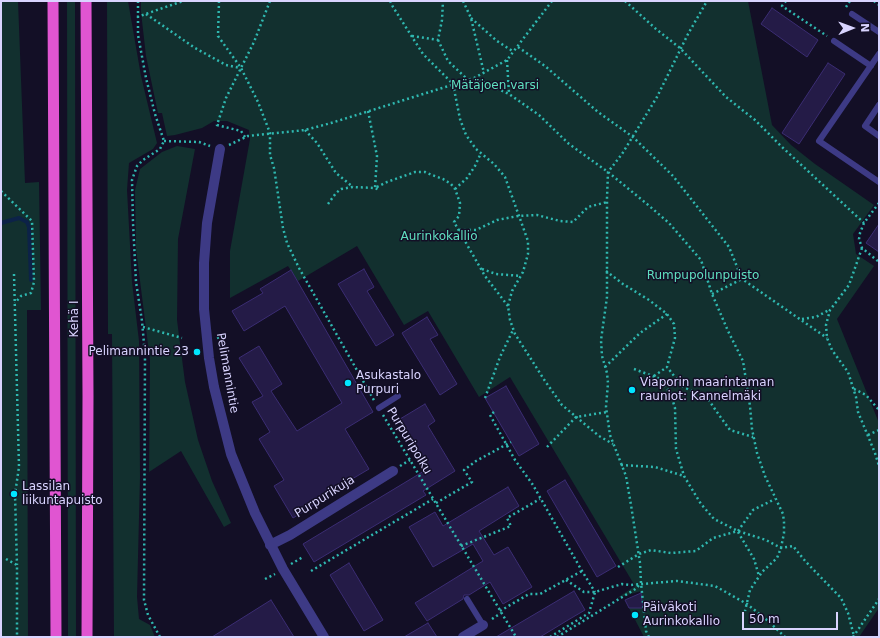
<!DOCTYPE html>
<html>
<head>
<meta charset="utf-8">
<style>
  body { margin:0 }
  #map { position:relative; width:880px; height:638px; overflow:hidden; background:#130f26; font-family:"DejaVu Sans",sans-serif }
  canvas { display:block }
  .frame { position:absolute; inset:0; border:2px solid #d9d4ff; pointer-events:none }
  .north { position:absolute; left:832px; top:8px; width:40px; height:40px; -webkit-text-stroke:3px #130f26; paint-order:stroke; rotate:89deg; font-size:11px; font-weight:700; line-height:16px; text-align:center; color:#d9d4ff }
  .north::after { content:''; display:block; margin:auto; width:14px; height:18px; background:#d9d4ff; clip-path:polygon(50% 0,100% 100%,50% 72%,0 100%) }
  .scale { position:absolute; left:742px; top:612px; width:96px; height:18px; box-sizing:border-box; border:2px solid #d9d4ff; border-top:0; padding-left:5px; font-size:12px; line-height:14px; white-space:nowrap; color:#d9d4ff; -webkit-text-stroke:3px #130f26; paint-order:stroke }
</style>
</head>
<body>
<div id="map">
<canvas width="880" height="638"></canvas>
<div class="frame"></div>
<div class="north">N</div>
<div class="scale">50 m</div>
</div>
<script>
const context = document.querySelector('canvas').getContext('2d');
context.lineJoin = 'round';
function fill(path, color) {
  context.fillStyle = color;
  context.fill(path, 'evenodd');
}
function poly(rows) {
  const path = new Path2D();
  for (const r of rows) {
    path.moveTo(r[0], r[1]);
    for (let i = 2; i < r.length; i += 2) path.lineTo(r[i], r[i + 1]);
  }
  return path;
}
function stroke(path, color, width, dash) {
  context.strokeStyle = color;
  context.lineWidth = width;
  context.lineCap = dash ? 'butt' : 'round';
  context.setLineDash(dash || []);
  context.stroke(path);
}
function label(font, color, halo, rows, align = 'center') {
  context.font = font + ' "DejaVu Sans",sans-serif';
  context.lineWidth = 3;
  context.setLineDash([]);
  context.textBaseline = 'middle';
  context.strokeStyle = halo;
  context.fillStyle = color;
  for (const [text, x, y, turn = 0] of rows) {
    context.save();
    context.translate(x, y);
    context.rotate((+turn || 0) * Math.PI / 180);
    context.textAlign = isNaN(turn) ? turn : align;
    if (halo) context.strokeText(text, 0, 0);
    context.fillText(text, 0, 0);
    context.restore();
  }
}
const green = poly([
  [1,1,18,1,25,183,39,182,41,310,27,310,28,637,1,637],
  [67,1,75,1,76,637,68,637],
  [107,1,128,1,141,76,157,143,153,149,129,163,127,190,132,282,139,341,140,477,137,597,139,619,150,625,155,637,114,637,112,334,108,334],
  [141,1,748,1,772,125,791,145,815,164,874,205,853,234,856,254,874,266,837,319,879,423,879,608,859,637,644,637,629,608,643,608,641,591,617,598,635,586,510,377,479,397,428,311,404,325,357,246,298,281,288,266,230,298,230,251,250,139,249,130,227,121,214,121,202,128,175,135,167,136,162,113,158,113,146,56,141,12],
  [177,146,195,149,178,239,177,320,185,382,198,440,212,481,231,523,224,527,181,451,149,472,150,360,136,249,135,190,140,169,162,152]
]);
const stream = poly([
  [1,223,19,218,27,222,29,227,31,280]
]);
const building = poly([
  [772,8,818,40,807,57,761,24,772,8],
  [828,63,845,74,799,144,782,133,828,63],
  [879,224,879,252,866,243,879,224],
  [364,269,374,287,367,291,394,335,376,346,338,284,364,269],
  [291,270,373,412,345,429,369,469,325,495,327,497,293,518,274,486,284,480,259,439,270,432,252,402,263,396,239,358,259,346,282,384,271,391,297,431,342,403,285,306,244,331,232,311,263,293,260,289,291,270],
  [427,317,438,335,430,339,457,384,440,395,402,333,427,317],
  [506,386,539,444,519,456,485,398,506,386],
  [425,404,435,421,428,426,455,471,423,491,426,495,314,562,303,544,429,468,400,419,425,404],
  [565,480,616,566,597,577,547,491,565,480],
  [508,487,519,506,479,531,494,555,508,547,532,587,503,604,490,582,469,595,464,595,463,599,427,621,415,603,483,561,473,544,433,567,409,527,435,512,443,526,508,487],
  [349,563,383,620,364,631,330,575,349,563],
  [574,591,585,610,568,620,540,637,496,637,574,591],
  [641,593,643,608,629,608,625,600,641,593],
  [271,600,294,637,212,637,271,600],
  [428,623,437,637,404,637,428,623]
]);
const path = poly([
  [138,1,138,35,146,78,155,114,164,141,160,149,143,160,137,166,132,180,133,223,136,282,142,321,145,355,144,600,148,615,160,637],
  [219,1,218,36,241,68,258,102,270,133,270,155,274,168,283,228,287,243,299,268,375,402],
  [390,1,393,7,423,54,453,84,460,119,466,135,476,149,494,164,505,177,528,241,528,254,523,272,512,291,508,306,510,320,515,334,545,381,562,405,599,436,613,444],
  [463,1,471,18,484,73],
  [625,1,656,29,680,48,726,97,755,120,782,147,864,223],
  [786,1,782,6,827,36],
  [874,1,879,5],
  [846,7,850,1],
  [146,14,195,48,226,65,240,68],
  [137,17,183,1],
  [471,18,497,41,514,52],
  [412,36,438,40,442,20,443,1],
  [438,40,448,61,467,79],
  [518,47,545,66,598,112,633,137,673,176,729,247,742,279,827,338],
  [507,60,509,94],
  [474,78,509,94,539,115,569,144,608,172,647,204,669,223,701,260,712,294,728,331,743,361,750,406,752,429,757,453,765,476,783,514,784,522,784,533,781,548,777,558,762,572,750,590,745,611],
  [368,111,377,156,375,188,387,182,415,172,425,172,432,175,443,179,451,184,455,189,460,203,459,216,454,222,485,276,508,306],
  [305,130,317,143,336,173,353,187],
  [245,137,241,131,217,125,226,98,254,42,270,1],
  [164,141,199,142,210,146],
  [229,145,248,136,305,130,331,123,474,78,507,60,552,1],
  [455,189,467,178,475,166,481,153],
  [1,191,32,221,34,282,31,293,21,296,15,303],
  [879,203,864,223,860,233,859,239,862,248,879,262],
  [328,204,336,193,341,189,353,187,375,188,379,190],
  [459,230,476,230,497,220,518,216,537,215,560,221,573,222,588,207,607,202],
  [862,248,849,285,830,310,826,325,827,338,832,350,848,372,856,397,858,412,875,453,879,466],
  [482,269,496,274,521,276],
  [606,271,623,284,649,300,667,314,674,324,675,338,667,367,682,386,708,399,719,415,730,430,753,437],
  [14,274,19,467,15,494,17,565],
  [712,294,742,279],
  [802,319,816,317,829,310],
  [143,327,182,338],
  [217,338,226,335],
  [605,367,640,333,667,314],
  [634,369,658,378,670,392,675,408,676,449,684,476,701,504,714,519,738,531,766,540,781,548,793,546,806,562,841,598,848,613,854,636],
  [654,376,667,367],
  [854,389,866,395,879,410],
  [485,398,500,357,513,330],
  [494,412,490,415,515,460,533,485,582,571,595,592],
  [383,415,516,637],
  [868,435,879,430],
  [547,447,576,417,607,412],
  [621,465,655,467,684,476],
  [400,466,410,460],
  [436,503,472,482,464,470,476,461,511,442],
  [738,532,754,559,759,576],
  [461,546,511,526,507,518,540,499],
  [6,559,17,565,17,637],
  [291,564,303,557],
  [618,567,639,554,651,550,671,553,696,551,713,538,738,531,753,510,775,499],
  [311,571,433,499],
  [265,579,275,574],
  [566,580,584,592,595,592],
  [500,611,529,594,540,594,582,571],
  [492,619,501,613],
  [550,637,589,613,595,592,622,584,630,585,677,581,715,586,747,604,767,620,785,637],
  [557,637,637,588,640,583],
  [649,637,646,631,641,583,640,563,631,505,626,476,610,435,606,407,608,383,607,373,602,356,601,340,607,297,607,198,608,172,622,154,657,97,688,34,707,1],
  [853,637,879,599]
]);
const service = poly([
  [852,14,879,32],
  [834,41,871,66],
  [879,54,819,141,879,182],
  [879,105,865,126,879,136],
  [379,408,398,396],
  [467,599,483,625]
]);
const minor = poly([
  [220,149,207,223,204,263,204,309,209,358,214,387,231,454,255,513,283,569,324,637],
  [270,545,290,535,393,471],
  [463,637,483,625]
]);
const trunk = poly([
  [53,1,56,637],
  [86,1,88,396,87,637]
]);
const markers = [
  [197,352,4,"#00e5ff"],
  [348,383,4,"#00e5ff"],
  [632,390,4,"#00e5ff"],
  [14,494,4,"#00e5ff"],
  [635,615,4,"#00e5ff"]
];
const parkNames = [
  ["Mätäjoen varsi",495,86],
  ["Aurinkokallio",439,237],
  ["Rumpupolunpuisto",703,276]
];
const streetNames = [
  ["Kehä I",75,319,-90],
  ["Pelimannintie",227,373,80],
  ["Purpuripolku",409,441,59],
  ["Purpurikuja",325,497,-32]
];
const poiNames = [
  ["Pelimannintie 23",189,352,"right"],
  ["Asukastalo",356,376],
  ["Purpuri",356,390],
  ["Viaporin maarintaman",640,383],
  ["rauniot: Kannelmäki",640,397],
  ["Lassilan",22,487],
  ["liikuntapuisto",22,501],
  ["Päiväkoti",643,608],
  ["Aurinkokallio",643,622]
];
fill(green, '#12302f');
stroke(stream, '#0c2248', 4);
fill(building, '#241b47');
stroke(building, '#3b2d73', 1);
stroke(path, '#2fb8b0', 2.5, [2, 3]);
stroke(service, '#3d3a85', 6);
stroke(minor, '#3d3a85', 10);
stroke(trunk, '#e055d1', 11);
for (const [x, y, r, color] of markers) {
  const dot = new Path2D();
  dot.arc(x, y, r, 0, 2 * Math.PI);
  context.fillStyle = color;
  context.fill(dot);
  stroke(dot, '#130f26', 1.5);
}
label('12px', '#5fe0c0', '#130f26', parkNames);
label('12px', '#d9d4ff', '#130f26', streetNames);
label('12px', '#d9d4ff', '#130f26', poiNames, 'left');
</script>
</body>
</html>
